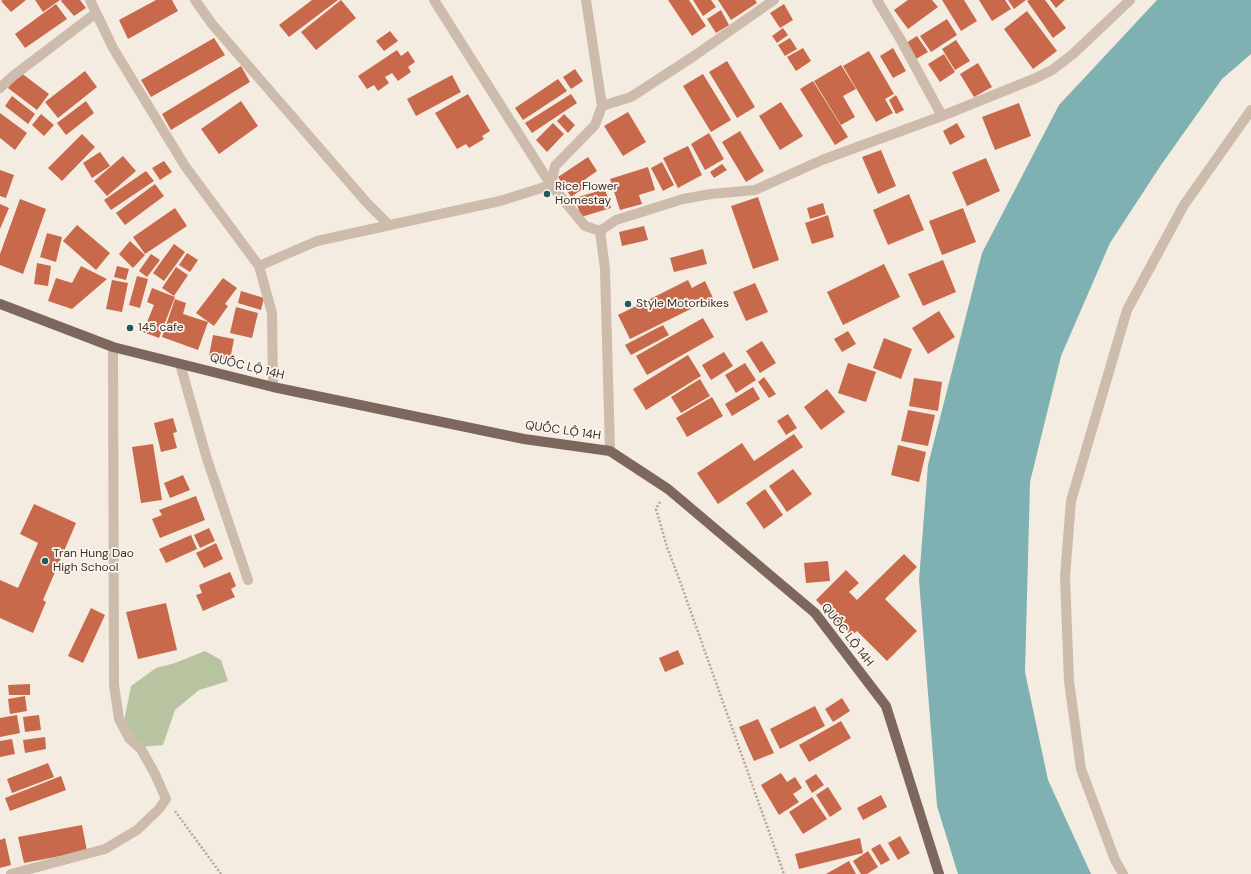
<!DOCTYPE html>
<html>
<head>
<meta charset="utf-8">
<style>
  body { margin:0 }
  canvas { display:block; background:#f4ebe1 }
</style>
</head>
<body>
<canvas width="1251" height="874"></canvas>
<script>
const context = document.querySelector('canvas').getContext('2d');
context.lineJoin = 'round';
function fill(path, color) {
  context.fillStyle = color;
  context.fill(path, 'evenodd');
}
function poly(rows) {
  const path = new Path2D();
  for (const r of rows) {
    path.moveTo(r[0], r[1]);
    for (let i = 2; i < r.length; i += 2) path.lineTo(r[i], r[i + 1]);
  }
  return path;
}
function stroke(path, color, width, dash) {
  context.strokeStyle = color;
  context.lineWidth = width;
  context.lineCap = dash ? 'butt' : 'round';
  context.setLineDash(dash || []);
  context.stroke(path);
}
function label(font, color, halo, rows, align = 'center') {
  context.font = font + ' "DM Sans",sans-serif';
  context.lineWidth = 3.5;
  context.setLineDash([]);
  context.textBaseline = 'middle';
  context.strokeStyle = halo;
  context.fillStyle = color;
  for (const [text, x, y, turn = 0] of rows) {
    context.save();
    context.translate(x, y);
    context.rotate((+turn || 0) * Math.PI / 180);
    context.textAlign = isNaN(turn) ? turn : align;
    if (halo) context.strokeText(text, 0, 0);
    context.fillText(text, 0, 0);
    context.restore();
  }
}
const green = poly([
  [205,651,221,660,228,681,199,690,175,710,163,745,141,747,124,721,131,686,156,668,175,663]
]);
const water = poly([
  [1157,0,1251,0,1251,54,1222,79,1161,165,1110,243,1061,356,1030,482,1025,672,1048,780,1091,874,958,874,937,806,919,580,928,465,982,253,1059,105]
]);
const building = poly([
  [3,0,26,0,11,12,1,1],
  [35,0,60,0,43,12],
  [62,0,80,0,86,8,74,16,61,1],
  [156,0,172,0,178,11,128,39,119,20],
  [312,0,338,0,289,37,279,25],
  [341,0,356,18,316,50,301,32],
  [668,0,689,0,706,26,692,36],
  [693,0,711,0,716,7,703,16],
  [718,0,755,0,757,3,731,20],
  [908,0,932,0,938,7,908,29,894,10],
  [942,0,964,0,977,21,961,31],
  [979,0,1005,0,1011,9,992,21],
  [1008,0,1026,0,1014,9],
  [1029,0,1045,0,1066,28,1053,38,1027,1],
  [1050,0,1065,0,1056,8],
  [56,4,67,19,25,48,15,34],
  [784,4,793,20,780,28,770,13],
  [721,10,729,25,716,33,707,19],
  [1027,11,1057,51,1033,69,1004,29],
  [947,19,957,35,931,52,920,36],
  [783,28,788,35,777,43,772,36],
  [390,31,398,41,384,51,376,41],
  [917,36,928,52,916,59,906,43],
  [214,38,225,55,151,97,141,80],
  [790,38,797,49,785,56,778,45],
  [956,40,970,61,955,70,942,49],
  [803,48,811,61,796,71,787,57],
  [893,48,906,71,893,78,880,56],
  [397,50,401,56,408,51,415,62,408,67,411,72,398,81,392,73,385,77,389,83,378,91,374,85,367,89,358,76],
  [869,51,894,94,885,99,893,113,876,122,843,66],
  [944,54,955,72,940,82,928,64],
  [727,61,755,107,737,118,709,72],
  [978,63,992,87,974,97,960,74],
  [841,65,856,89,843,96,855,117,841,125,814,81],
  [241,66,250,82,171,130,162,114],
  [575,69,583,81,571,89,563,77],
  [85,71,97,87,58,118,45,102],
  [20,72,49,94,37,110,8,88],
  [703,74,731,120,711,132,683,86],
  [452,75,461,92,416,116,407,99],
  [558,79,567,91,523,120,515,108],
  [813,81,848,137,835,145,800,89],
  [468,94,490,131,482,136,484,139,469,148,466,144,457,149,435,113],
  [571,94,577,103,532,133,525,123],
  [896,95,904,110,896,114,889,100],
  [12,96,35,114,28,124,5,106],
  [86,101,94,113,66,135,57,123],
  [241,101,258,126,219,154,201,129],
  [781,102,803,136,780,150,759,116],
  [1019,103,1031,136,995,150,982,117],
  [628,112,646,142,623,156,604,126],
  [0,113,27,133,15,150,0,138],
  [41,114,54,125,44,136,32,125],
  [564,114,575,125,568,133,557,121],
  [553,123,564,134,547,152,536,140],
  [957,123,965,137,950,145,943,131],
  [740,131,764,171,746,182,722,142],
  [709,133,724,159,705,170,691,144],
  [82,134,95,147,62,181,48,168],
  [688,146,702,175,678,188,663,158],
  [881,150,896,186,878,194,862,157],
  [100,152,110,166,92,178,83,163],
  [123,156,136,171,107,196,94,181],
  [588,157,597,171,580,183,584,188,571,197,558,177],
  [986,158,1000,191,967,206,952,172],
  [164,161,172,172,160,180,152,168],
  [662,162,674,185,663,191,651,168],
  [722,164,727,170,714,178,710,172],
  [648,167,655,190,639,195,642,204,620,210,610,179],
  [0,170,14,175,6,198,0,196],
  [146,171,154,181,111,210,104,200],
  [155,184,164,196,125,225,116,213],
  [605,189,611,208,581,217,575,198],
  [909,194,924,230,888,245,873,210],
  [758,197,779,260,753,269,731,206],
  [20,199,46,209,23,274,0,265,0,254],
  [823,203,826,214,810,219,807,208],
  [0,204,9,208,0,229],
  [175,208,187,226,145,254,133,237],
  [963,208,976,242,942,255,929,221],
  [828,215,834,237,812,244,805,223],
  [77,225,110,253,96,270,63,241],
  [644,226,648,240,622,246,619,232],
  [47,233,62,237,56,262,40,257],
  [130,241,145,255,133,268,119,254],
  [174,244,185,252,164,281,153,273],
  [703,249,707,264,674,272,670,258],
  [187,253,198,260,190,272,179,265],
  [151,254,160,260,147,277,139,271],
  [943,260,956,292,923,306,908,274],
  [37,263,51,266,48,286,34,284],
  [884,264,900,297,843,325,827,292],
  [81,266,107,279,72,309,48,301,56,278,72,283],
  [117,266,129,269,126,280,114,277],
  [176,267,188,275,174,296,162,288],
  [137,276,148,279,140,308,129,305],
  [223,278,237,288,225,304,228,306,214,326,196,313],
  [112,280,128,283,122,312,106,309],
  [688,280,692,288,705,281,713,298,630,339,618,315],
  [755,283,768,312,746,321,733,292],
  [152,288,175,297,159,338,143,332,154,305,147,302],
  [241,291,264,298,261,310,238,303],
  [175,299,186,303,183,314,208,322,198,350,162,337],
  [236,307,258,313,252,338,230,333],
  [939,311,955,337,928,354,912,328],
  [703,318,714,337,647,375,636,356],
  [663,325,669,335,631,355,625,345],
  [848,331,856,344,842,352,834,339],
  [213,335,234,339,230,360,209,356],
  [884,338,912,349,901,379,873,368],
  [762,341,776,363,760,373,746,351],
  [724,352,733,366,711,380,702,365],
  [688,355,701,376,646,410,633,389],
  [745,363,756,380,736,393,725,375],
  [848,363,876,372,866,402,838,393],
  [764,377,776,394,769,398,758,382],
  [914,378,942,382,938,411,909,406],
  [700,379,710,396,681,413,671,397],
  [753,387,760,399,732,416,725,404],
  [827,389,845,412,821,430,804,407],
  [712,397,723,416,687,437,676,418],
  [908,410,935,415,928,446,901,441],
  [788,414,797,428,786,435,777,421],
  [173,418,177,432,173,433,177,448,161,452,154,423],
  [794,434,803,447,718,504,697,473,742,443,754,461],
  [153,444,162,500,141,503,132,447],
  [898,445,926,452,919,482,891,475],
  [793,469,812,494,787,512,769,486],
  [183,475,190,490,170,498,164,483],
  [765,489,783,515,764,529,746,503],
  [196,496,205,520,160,538,152,519,162,515,159,510],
  [34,504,76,523,43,600,46,602,33,633,0,618,0,580,18,588,38,543,20,534],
  [209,528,215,541,200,548,194,535],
  [191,535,197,549,166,563,159,549],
  [216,543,223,559,204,568,196,553],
  [904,554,917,567,885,599,917,631,887,661,857,631,851,636,816,600,846,570,859,583,849,592,857,600],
  [828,561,830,581,806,583,804,563],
  [230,572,236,586,231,589,235,597,203,611,196,595,202,593,199,585],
  [166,603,177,650,138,659,126,612],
  [91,608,105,615,83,663,68,656],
  [678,650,684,664,665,672,659,658],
  [30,684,30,695,9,695,8,685],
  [25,696,27,711,10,714,8,699],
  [842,698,850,711,833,722,825,709],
  [815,706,825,726,780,749,770,729],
  [17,715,20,733,0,737,0,718],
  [39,715,41,730,25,732,23,717],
  [758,719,774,753,754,761,739,727],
  [841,721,851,738,809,762,799,745],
  [45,737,46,749,25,753,23,740],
  [12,739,15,754,0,757,0,741],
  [48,763,54,777,12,793,7,779],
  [781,773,787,782,795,777,802,788,793,794,799,802,779,815,761,785],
  [816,774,824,785,812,793,805,781],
  [61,776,66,790,10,811,5,798],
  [828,787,842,809,830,817,816,795],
  [881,795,887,807,863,820,857,808],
  [812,797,827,819,803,834,789,812],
  [82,825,87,851,24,863,18,837],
  [900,836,910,853,898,860,888,843],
  [5,838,11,865,0,868,0,840],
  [860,838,863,853,799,869,795,854],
  [880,844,890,860,881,865,871,849],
  [868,851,878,867,867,874,861,874,853,861],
  [849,861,856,874,826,874]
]);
const path = poly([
  [660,502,656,509,667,547,681,584,784,874],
  [175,811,221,874]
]);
const minor = poly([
  [90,0,113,48,185,166,259,266,272,313,273,387],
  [195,0,212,24,367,203,389,225],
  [434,0,551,185,585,226,600,231,605,269,610,451],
  [877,0,902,42,942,116],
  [0,88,13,76,96,13],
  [602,106,631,97,694,56,774,0],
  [551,185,555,166,595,125,602,106,586,0],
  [600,231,616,220,683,199,711,194,755,190,822,160,942,116,1036,78,1052,70,1073,54,1130,0],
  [259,266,317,241,500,201,551,185],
  [180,364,207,459,248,580],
  [11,874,105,849,137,830,159,809,166,799,155,774,141,749,129,738,119,719,114,685,113,347],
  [1123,874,1115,860,1081,769,1069,681,1065,577,1071,501,1127,310,1184,205,1251,110]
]);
const major = poly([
  [0,304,113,347,273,387,524,439,610,451,668,489,815,613,886,706,939,874]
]);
const markers = [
  [547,194,4,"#1f5a5e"],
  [628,304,4,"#1f5a5e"],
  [130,328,4,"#1f5a5e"],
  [45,561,4,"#1f5a5e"]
];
const poiNames = [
  ["Rice Flower",555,187],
  ["Homestay",555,201],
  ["Style Motorbikes",636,304],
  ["145 cafe",138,328],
  ["Tran Hung Dao",53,554],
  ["High School",53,568]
];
const streetNames = [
  ["QUỐC LỘ 14H",247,367,14],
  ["QUỐC LỘ 14H",563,431,8],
  ["QUỐC LỘ 14H",847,635,52]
];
fill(green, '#b8c4a0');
fill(water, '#7fb0b2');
fill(building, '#c8694b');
stroke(path, '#b9a596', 2.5, [2, 2]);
stroke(minor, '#cdbbac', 10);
stroke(major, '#7d675c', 10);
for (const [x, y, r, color] of markers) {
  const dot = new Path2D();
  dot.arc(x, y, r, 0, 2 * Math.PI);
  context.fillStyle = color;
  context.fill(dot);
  stroke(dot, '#fbf5ee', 1.5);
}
label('12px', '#3b302b', '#fbf5ee', poiNames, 'left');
label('12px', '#3b302b', '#fbf5ee', streetNames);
</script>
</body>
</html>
